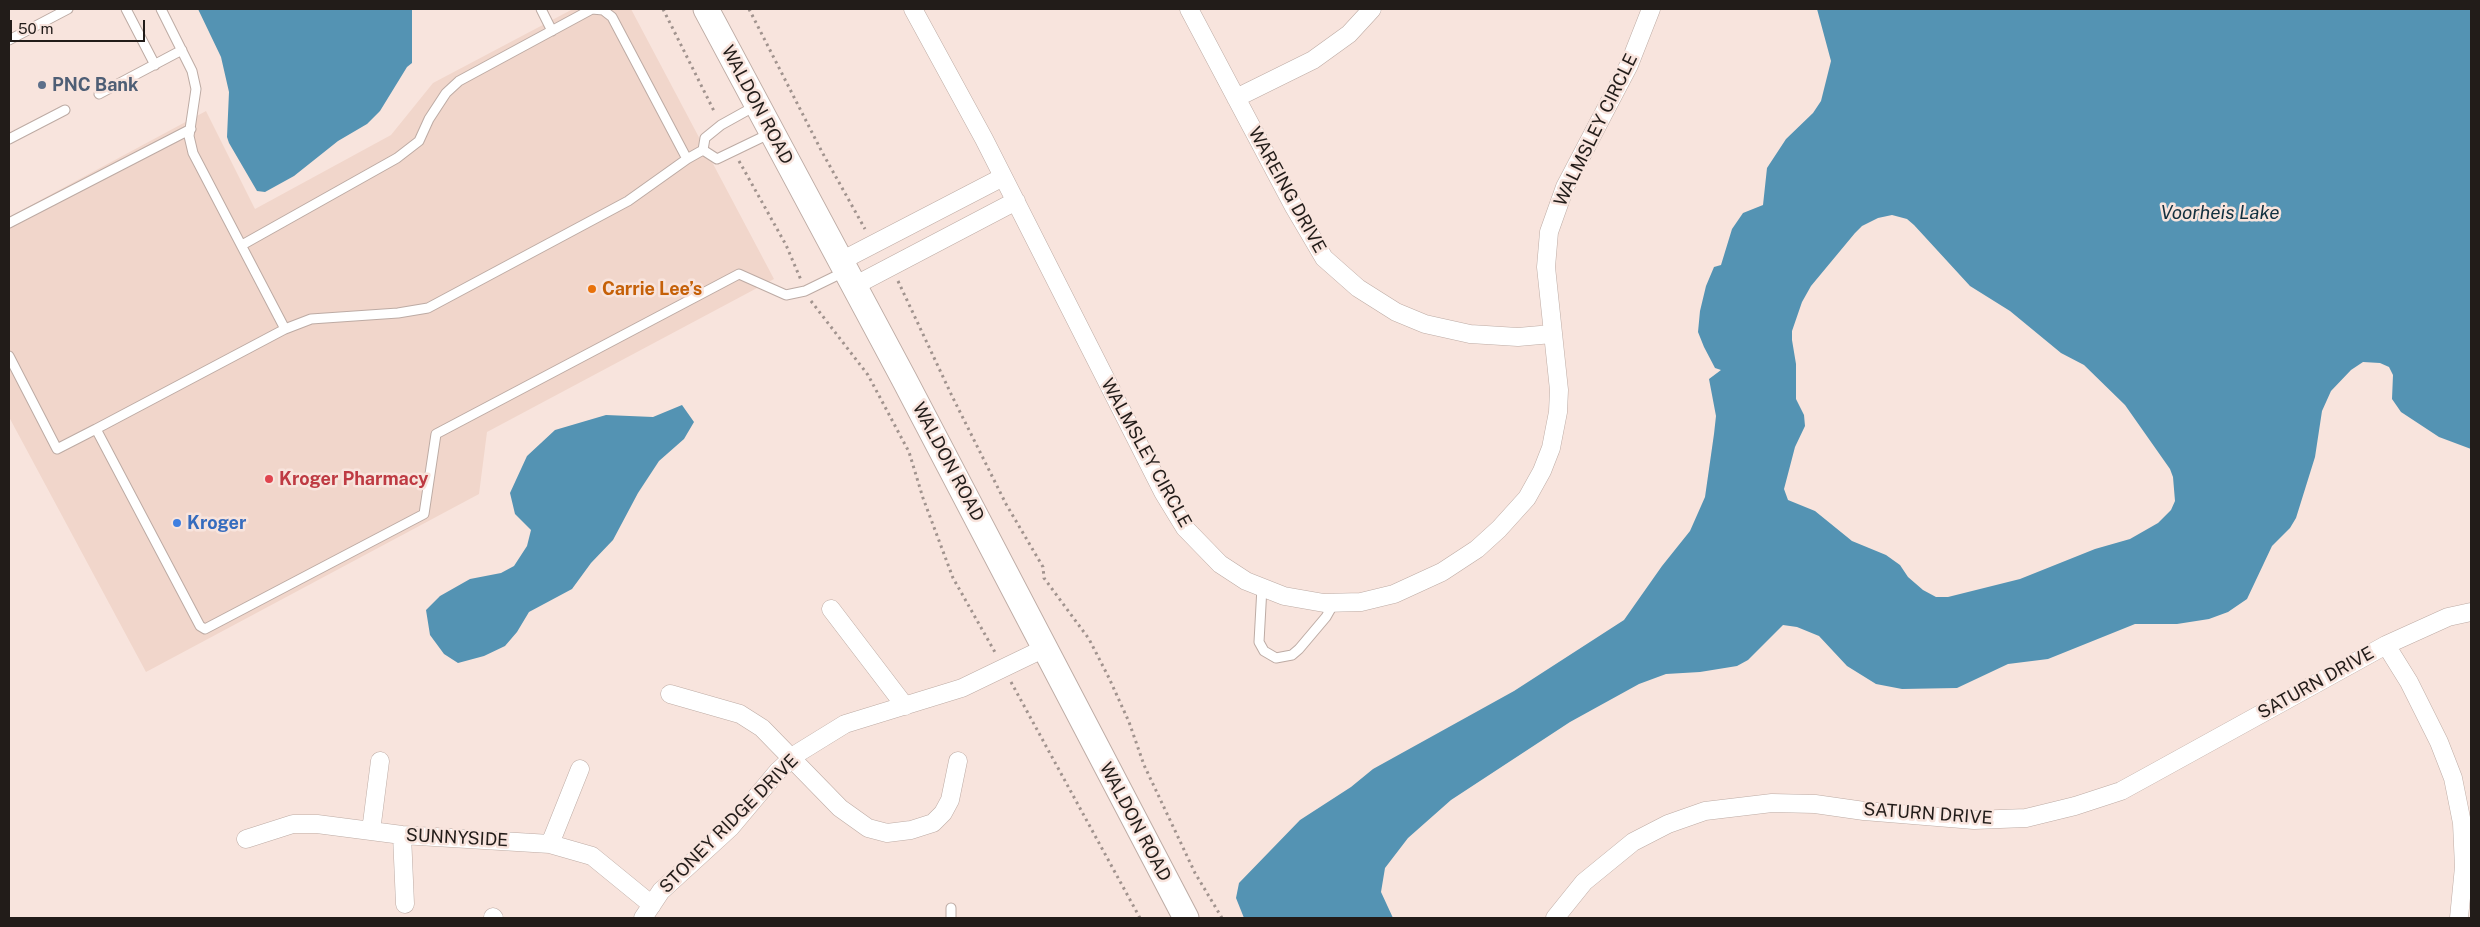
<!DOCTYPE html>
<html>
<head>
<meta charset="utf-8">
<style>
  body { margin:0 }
  #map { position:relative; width:2480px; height:927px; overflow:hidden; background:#f8e4dd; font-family:"Public Sans",sans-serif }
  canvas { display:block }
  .frame { position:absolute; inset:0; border:10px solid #221c19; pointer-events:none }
  .scale { position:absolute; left:10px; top:20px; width:135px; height:22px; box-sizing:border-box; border:2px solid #221c19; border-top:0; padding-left:6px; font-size:15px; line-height:18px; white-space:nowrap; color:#221c19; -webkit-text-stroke:4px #f8e4dd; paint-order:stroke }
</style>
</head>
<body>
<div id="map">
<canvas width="2480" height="927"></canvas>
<div class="frame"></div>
<div class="scale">50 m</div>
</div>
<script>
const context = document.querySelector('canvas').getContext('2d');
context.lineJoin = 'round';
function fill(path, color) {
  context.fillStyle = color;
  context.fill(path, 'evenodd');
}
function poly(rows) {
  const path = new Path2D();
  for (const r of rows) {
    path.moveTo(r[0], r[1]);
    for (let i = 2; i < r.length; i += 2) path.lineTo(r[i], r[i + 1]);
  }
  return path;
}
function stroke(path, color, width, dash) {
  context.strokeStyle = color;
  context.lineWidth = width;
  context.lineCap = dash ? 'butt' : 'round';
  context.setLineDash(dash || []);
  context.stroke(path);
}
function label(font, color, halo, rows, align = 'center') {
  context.font = font + ' "Public Sans",sans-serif';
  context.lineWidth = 5;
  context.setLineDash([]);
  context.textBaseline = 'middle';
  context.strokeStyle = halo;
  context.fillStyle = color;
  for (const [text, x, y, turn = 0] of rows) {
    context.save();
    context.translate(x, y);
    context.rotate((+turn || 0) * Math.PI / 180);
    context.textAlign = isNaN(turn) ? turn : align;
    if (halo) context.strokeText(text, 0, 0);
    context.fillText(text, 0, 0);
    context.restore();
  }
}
const built = poly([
  [573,9,631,9,774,279,487,432,479,494,146,672,9,417,9,217,206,111,255,209,391,135,433,83]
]);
const water = poly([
  [198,9,412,9,412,63,407,67,380,111,367,124,338,141,294,176,265,192,257,191,229,143,227,137,229,92,221,57],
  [1817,9,2471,9,2471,449,2439,437,2401,412,2392,399,2393,375,2389,367,2380,363,2363,362,2351,370,2331,391,2322,411,2315,457,2296,518,2290,528,2272,546,2247,599,2228,612,2209,619,2177,624,2135,624,2048,659,2008,664,1957,688,1902,689,1876,684,1847,666,1819,636,1797,627,1783,625,1748,660,1737,666,1700,672,1666,674,1639,684,1570,722,1451,800,1408,838,1385,868,1381,892,1393,918,1244,918,1236,898,1239,883,1300,820,1351,787,1373,769,1514,691,1624,620,1662,566,1690,531,1705,497,1714,434,1716,416,1709,379,1721,370,1715,368,1704,347,1698,332,1700,311,1706,286,1714,267,1721,265,1732,229,1743,213,1763,205,1767,168,1786,139,1813,113,1821,101,1831,61],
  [1892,215,1907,219,1914,225,1970,286,2010,311,2061,353,2084,365,2125,405,2170,469,2173,477,2175,501,2171,510,2158,523,2130,539,2095,549,2020,579,1948,597,1936,597,1923,590,1908,577,1900,565,1886,555,1852,541,1815,511,1788,500,1784,489,1789,470,1795,447,1805,426,1804,415,1796,399,1796,364,1792,340,1792,331,1802,302,1811,286,1855,233,1862,226,1878,218],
  [682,405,694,422,684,439,659,461,638,493,613,540,591,563,572,589,529,612,517,632,505,646,484,656,458,663,444,654,430,635,426,610,440,596,470,579,501,573,514,566,527,546,531,530,515,514,510,493,527,456,555,430,606,415,653,417]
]);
const path = poly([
  [663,9,715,113],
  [749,9,822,152,865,229],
  [739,161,786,245,801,280],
  [898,281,952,396,1006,504,1043,567,1044,578,1089,639,1109,678,1129,722,1144,765,1195,873,1222,918],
  [811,301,868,375,909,452,923,498,953,578,996,654],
  [1011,682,1140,918]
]);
const lane = poly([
  [126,9,155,65],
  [161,9,192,71,196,89,189,136,193,153,285,329,311,319,398,313,428,308,628,201,687,159,703,150],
  [541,9,552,31],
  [9,40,68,9],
  [99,94,182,50],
  [757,105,721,125,705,138,703,150,717,159,771,133],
  [9,139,65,110],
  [9,223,191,129],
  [242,245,397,158,419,141,429,119,446,93,459,81,592,9,603,10,612,17,687,159],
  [285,329,96,429,200,626,205,629,424,514,436,434,739,274,786,295,805,291,844,272],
  [9,356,57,449,96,429],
  [1262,587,1259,642,1264,651,1276,658,1292,655,1299,649,1326,617,1334,603],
  [951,908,951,918]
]);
const street = poly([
  [913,9,984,139,1163,492,1185,528,1220,564,1246,581,1284,596,1324,603,1361,602,1394,594,1442,572,1477,549,1499,529,1527,498,1542,471,1551,448,1558,412,1559,390,1546,267,1549,232,1565,187,1629,65,1651,9],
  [1189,9,1294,207,1324,258,1358,288,1396,312,1425,324,1470,334,1518,337,1552,334],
  [1236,98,1313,60,1349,34,1372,9],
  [841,261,1003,177],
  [854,286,1016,201],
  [831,609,905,706],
  [2386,645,2409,682,2439,742,2453,778,2462,823,2464,867,2459,918],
  [670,694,740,714,762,728,840,808,868,828,887,833,911,830,933,823,943,813,950,800,958,761],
  [371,831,380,761],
  [402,835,405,904],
  [246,839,293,824,317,824,402,835,550,844,592,856,652,905],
  [550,844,580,769],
  [493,917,494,918],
  [643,918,661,891,731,827,778,771,798,753,845,724,962,688,1045,648],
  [1555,918,1584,882,1633,842,1668,824,1705,811,1772,803,1815,804,1864,811,1974,820,2026,818,2075,806,2121,791,2152,774,2386,645,2448,617,2471,612]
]);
const secondary = poly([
  [706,9,904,379,1186,918]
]);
const markers = [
  [42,85,5,"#5c6f8a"],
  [592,289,5,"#e8710a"],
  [269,479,5,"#e0444e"],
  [177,523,5,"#3f7fe0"]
];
const serviceNames = [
  ["PNC Bank",52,85]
];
const streetNames = [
  ["WALDON ROAD",757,105,62],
  ["WALMSLEY CIRCLE",1596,130,-64],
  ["WAREING DRIVE",1287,190,61],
  ["WALMSLEY CIRCLE",1146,453,61],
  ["WALDON ROAD",948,462,62],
  ["SATURN DRIVE",2316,683,-29],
  ["SATURN DRIVE",1928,814,4],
  ["WALDON ROAD",1135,822,62],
  ["STONEY RIDGE DRIVE",729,824,-45],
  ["SUNNYSIDE",457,838,3]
];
const foodNames = [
  ["Carrie Lee’s",602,289]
];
const healthNames = [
  ["Kroger Pharmacy",279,479]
];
const shopNames = [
  ["Kroger",187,523]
];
const waterNames = [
  ["Voorheis Lake",2220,213]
];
fill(built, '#f1d6cb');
fill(water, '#5493b3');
stroke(lane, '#bdaba4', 11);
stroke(street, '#bdaba4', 19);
stroke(secondary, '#bdaba4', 27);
stroke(path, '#a1938e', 3, [2.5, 4]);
stroke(lane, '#fff', 9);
stroke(street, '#fff', 18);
stroke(secondary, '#fff', 25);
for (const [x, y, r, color] of markers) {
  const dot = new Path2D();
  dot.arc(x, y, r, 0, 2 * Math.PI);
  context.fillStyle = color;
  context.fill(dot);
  stroke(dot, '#f8e4dd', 2);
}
label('bold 18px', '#4e5e75', '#f8e4dd', serviceNames, 'left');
label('18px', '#221c19', '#f8e4dd', streetNames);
label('bold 18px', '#c56008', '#f8e4dd', foodNames, 'left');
label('bold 18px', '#be3a42', '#f8e4dd', healthNames, 'left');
label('bold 18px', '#366cbe', '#f8e4dd', shopNames, 'left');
label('italic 19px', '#12303f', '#f8e4dd', waterNames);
</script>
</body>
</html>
